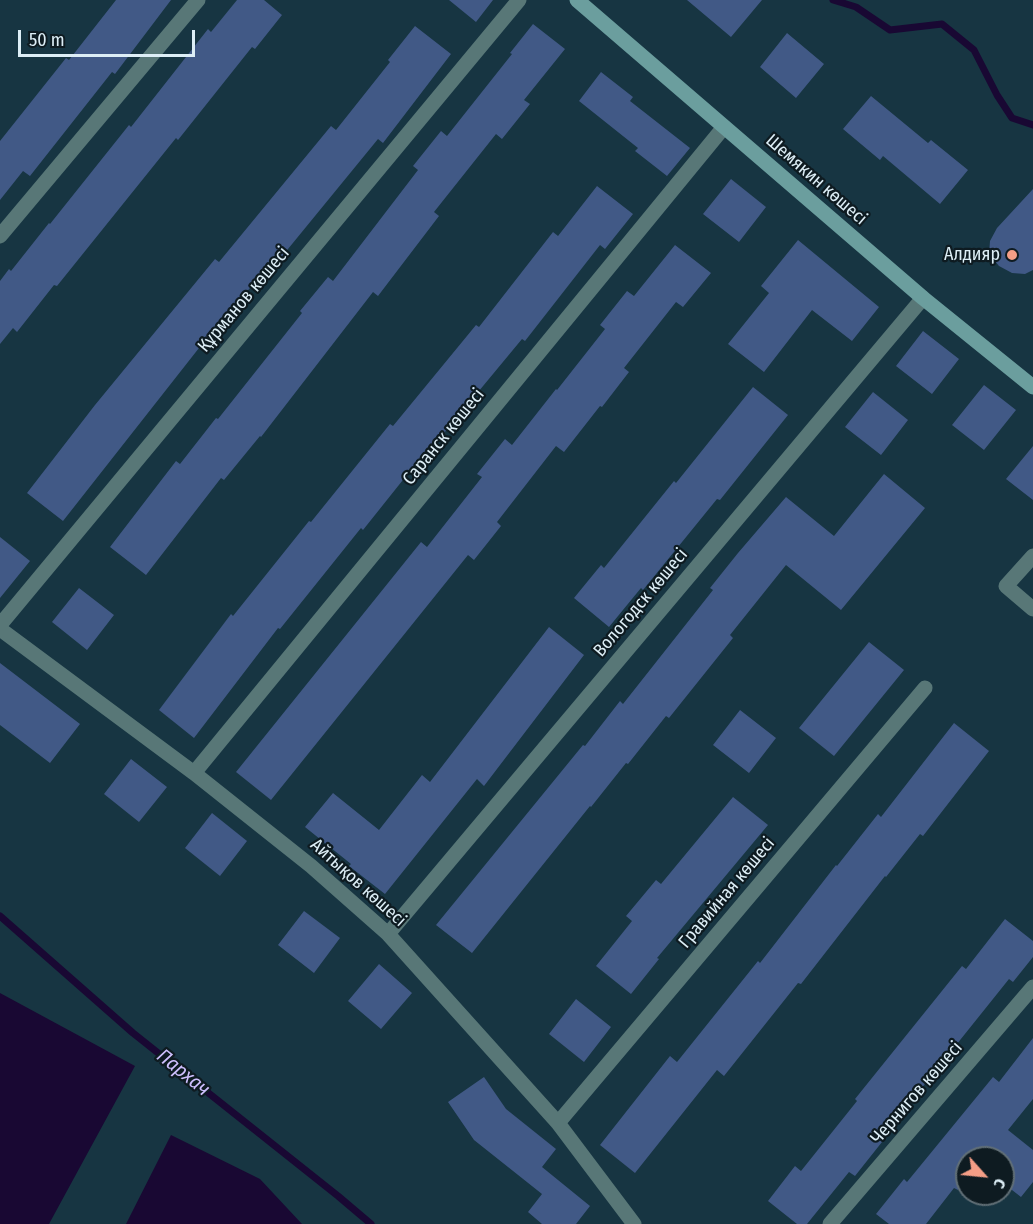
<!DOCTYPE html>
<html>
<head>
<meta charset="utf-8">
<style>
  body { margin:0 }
  #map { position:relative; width:1033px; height:1224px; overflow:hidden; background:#173542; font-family:"Fira Sans Condensed",sans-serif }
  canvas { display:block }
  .north { position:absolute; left:955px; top:1146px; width:60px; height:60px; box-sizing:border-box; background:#0e1b21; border:2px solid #616f76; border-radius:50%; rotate:117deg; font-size:16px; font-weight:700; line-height:24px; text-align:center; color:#ddeef6 }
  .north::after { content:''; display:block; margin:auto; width:21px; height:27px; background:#f49e86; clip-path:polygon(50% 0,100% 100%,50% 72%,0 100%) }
  .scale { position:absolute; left:18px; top:30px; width:177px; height:27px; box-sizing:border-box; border:3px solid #ddeef6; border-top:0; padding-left:8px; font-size:18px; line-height:21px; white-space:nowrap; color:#ddeef6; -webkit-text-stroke:4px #0e1b21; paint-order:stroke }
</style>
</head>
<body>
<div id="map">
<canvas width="1033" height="1224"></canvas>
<div class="north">С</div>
<div class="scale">50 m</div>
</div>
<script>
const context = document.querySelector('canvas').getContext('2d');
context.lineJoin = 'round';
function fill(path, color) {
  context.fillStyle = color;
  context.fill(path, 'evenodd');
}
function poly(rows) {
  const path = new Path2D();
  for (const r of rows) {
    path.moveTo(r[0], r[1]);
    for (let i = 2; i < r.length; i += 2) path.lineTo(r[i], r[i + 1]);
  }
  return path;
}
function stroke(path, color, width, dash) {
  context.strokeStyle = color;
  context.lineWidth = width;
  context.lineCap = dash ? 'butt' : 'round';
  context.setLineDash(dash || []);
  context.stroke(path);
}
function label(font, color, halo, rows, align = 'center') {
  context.font = font + ' "Fira Sans Condensed",sans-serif';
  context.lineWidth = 4.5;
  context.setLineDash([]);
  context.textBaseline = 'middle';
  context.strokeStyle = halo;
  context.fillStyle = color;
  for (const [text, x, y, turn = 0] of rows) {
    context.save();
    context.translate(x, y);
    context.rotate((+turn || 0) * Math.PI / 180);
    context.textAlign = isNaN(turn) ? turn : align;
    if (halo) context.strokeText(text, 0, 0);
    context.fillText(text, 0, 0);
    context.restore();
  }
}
const water = poly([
  [0,993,135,1066,49,1224,0,1224],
  [171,1135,260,1179,302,1224,126,1224]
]);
const stream = poly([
  [833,0,856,7,890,30,942,24,974,50,997,95,1012,118,1033,125],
  [0,916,133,1033,338,1196,371,1224]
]);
const building = poly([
  [116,0,171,0,115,74,112,72,30,176,23,171,0,200,0,141,66,58,69,60],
  [237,0,264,0,282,15,255,49,252,47,178,140,176,138,57,286,54,285,17,332,13,328,0,344,0,281,9,269,11,271,49,223,50,224,129,125,131,127,208,29,211,32],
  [449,0,493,0,476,22],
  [687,0,762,0,731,37],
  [533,24,565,49,524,100,530,104,502,139,496,134,434,212,439,216,378,296,373,292,261,437,260,436,224,480,221,478,146,575,110,547,176,461,180,464,216,418,218,419,302,313,300,311,328,277,333,281,418,170,413,166,441,131,447,136,512,54,510,53],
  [415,26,451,54,383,143,378,139,261,282,257,279,223,322,221,320,63,521,27,493,95,405,215,259,219,262,331,126,336,130,390,62,388,60],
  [787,33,824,64,796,98,760,67],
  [601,72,633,97,630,101,690,148,667,176,635,151,638,148,579,101],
  [871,96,928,143,931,140,968,170,940,204,883,156,880,160,843,129],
  [731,179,766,207,739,242,703,214],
  [597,186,633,214,605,249,600,245,525,341,522,339,440,438,438,436,363,530,361,528,280,629,278,628,194,738,159,710,231,614,233,616,309,521,311,522,390,424,393,426,476,325,479,327,553,232,558,236],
  [1033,189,1033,270,1025,274,1012,273,999,266,989,254,990,241,997,228],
  [798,240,879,307,852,341,812,310,764,372,728,344,769,293,761,286],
  [675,245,711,273,683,307,676,302,624,368,629,372,602,407,600,406,564,452,556,446,497,522,501,526,474,560,468,555,271,800,236,772,421,542,427,547,482,477,477,474,505,439,512,445,556,389,557,390,605,329,600,325,627,291,634,296],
  [923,331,959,359,932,394,896,366],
  [984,385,1016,410,984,450,952,425],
  [753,387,788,415,720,500,717,499,643,590,641,588,609,627,574,598,601,565,604,568,674,481,676,483],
  [873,392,908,420,881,455,845,427],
  [1033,446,1033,500,1006,479],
  [884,474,925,508,841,610,786,565,730,635,733,638,669,718,666,716,628,764,626,763,591,807,590,806,472,953,436,925,583,745,585,746,620,701,623,704,713,590,710,588,738,553,786,497,834,536],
  [0,537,30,561,0,598],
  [79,588,114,615,87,650,52,622],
  [549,627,584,655,484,786,477,779,385,894,349,866,351,864,305,827,333,793,379,830,422,775,430,782],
  [869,642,904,670,834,756,799,728],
  [0,663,80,724,50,763,0,725],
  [740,710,776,738,749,773,713,745],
  [954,723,989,751,923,836,920,834,886,877,885,876,801,984,798,983,724,1076,717,1070,635,1173,600,1145,670,1056,677,1062,758,961,760,963,836,865,837,866,878,814,881,817],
  [131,759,167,787,139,822,104,794],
  [733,797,768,825,657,958,659,959,631,994,596,966,632,921,626,916,656,880,661,884],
  [212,813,247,841,220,876,185,848],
  [304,911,340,938,314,973,278,945],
  [1005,919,1033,941,1033,957,1013,982,1009,979,880,1140,882,1142,855,1176,849,1172,807,1224,797,1224,768,1201,795,1166,801,1171,857,1101,855,1099,962,966,966,969],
  [379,964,412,993,381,1029,348,1001],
  [576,999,611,1027,584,1062,549,1034],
  [1033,1038,1033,1099,1008,1130,1033,1150,1033,1182,1021,1197,1003,1183,1003,1158,967,1158,967,1178,958,1190,954,1188,926,1224,889,1224,876,1214,904,1179,907,1182,993,1077,999,1082],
  [484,1077,506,1109,556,1149,542,1167,590,1206,576,1224,542,1224,528,1212,542,1194,474,1140,448,1102]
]);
const street = poly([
  [0,236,198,0],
  [1033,556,1006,586,1033,609],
  [0,625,519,0],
  [0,629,194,773,311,866,388,934,558,1123,634,1224],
  [194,773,724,127],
  [388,934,923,298],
  [558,1123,925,688],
  [830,1224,1033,987]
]);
const secondary = poly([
  [577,0,923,298,1033,387]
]);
const markers = [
  [1012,255,6,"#f49e86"]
];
const streetNames = [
  ["Шемякин көшесі",816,180,41],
  ["Құрманов көшесі",244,300,-50],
  ["Саранск көшесі",444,437,-51],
  ["Вологодск көшесі",641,603,-50],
  ["Айтықов көшесі",358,883,42],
  ["Гравийная көшесі",727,893,-50],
  ["Чернигов көшесі",917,1093,-49]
];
const poiNames = [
  ["Алдияр",1000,255]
];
const waterNames = [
  ["Пархач",183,1073,39]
];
fill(water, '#190833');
stroke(stream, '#190833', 7);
fill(building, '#415986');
stroke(street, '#587777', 15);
stroke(secondary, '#6b9e9e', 15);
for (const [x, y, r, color] of markers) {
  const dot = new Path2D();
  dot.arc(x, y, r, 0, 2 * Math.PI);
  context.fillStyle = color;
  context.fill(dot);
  stroke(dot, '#0e1b21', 2);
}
label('18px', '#ddeef6', '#0e1b21', streetNames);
label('18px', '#ddeef6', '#0e1b21', poiNames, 'right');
label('italic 20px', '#cebffd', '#0e1b21', waterNames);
</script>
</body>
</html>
